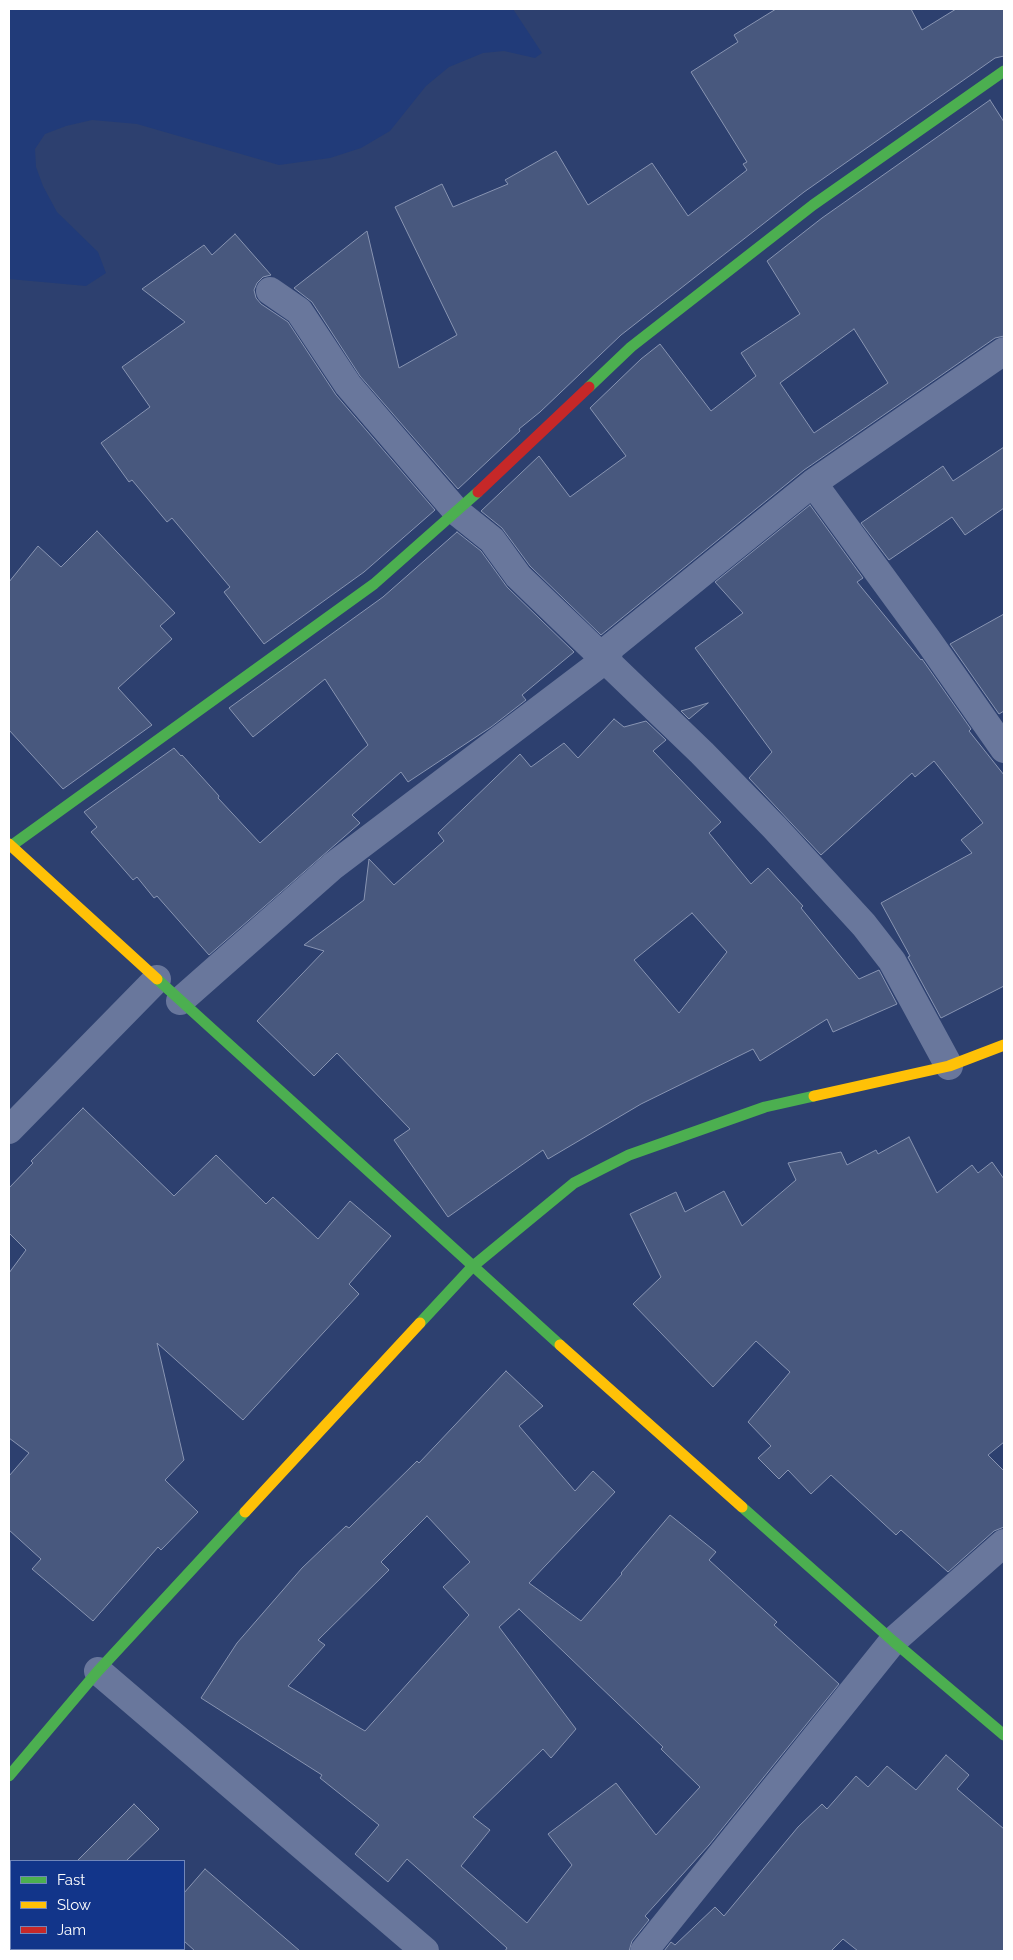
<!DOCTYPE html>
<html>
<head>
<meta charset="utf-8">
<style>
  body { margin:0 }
  #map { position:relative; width:1013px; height:1960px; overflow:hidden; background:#2d406f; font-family:Raleway,sans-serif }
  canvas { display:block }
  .frame { position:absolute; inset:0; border:10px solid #fff; pointer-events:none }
  .legend { position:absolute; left:10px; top:1860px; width:175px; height:90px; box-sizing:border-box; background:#12358a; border:1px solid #7186b9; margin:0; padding:6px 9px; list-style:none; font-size:15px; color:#fff }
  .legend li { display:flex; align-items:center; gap:10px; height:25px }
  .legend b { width:25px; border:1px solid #7186b9 }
</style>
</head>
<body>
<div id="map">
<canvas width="1013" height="1960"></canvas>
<div class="frame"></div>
<ul class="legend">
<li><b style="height:6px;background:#4caf50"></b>Fast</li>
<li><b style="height:6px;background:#ffc107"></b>Slow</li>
<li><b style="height:6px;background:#c62828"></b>Jam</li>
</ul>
</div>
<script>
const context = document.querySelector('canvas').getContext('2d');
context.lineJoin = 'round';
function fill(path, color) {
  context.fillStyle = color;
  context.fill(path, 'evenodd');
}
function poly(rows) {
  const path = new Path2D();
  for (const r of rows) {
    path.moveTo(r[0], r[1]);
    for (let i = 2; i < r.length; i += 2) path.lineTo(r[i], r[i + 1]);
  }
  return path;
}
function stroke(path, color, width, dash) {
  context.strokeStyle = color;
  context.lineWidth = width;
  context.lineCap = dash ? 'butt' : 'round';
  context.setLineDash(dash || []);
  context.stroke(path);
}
const water = poly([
  [9,9,513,9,542,53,535,58,504,51,483,53,449,67,426,86,390,131,361,148,330,158,279,165,137,124,92,120,66,126,45,134,35,149,36,167,43,186,57,212,98,252,106,273,86,286,9,279]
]);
const building = poly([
  [776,9,911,9,922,30,956,9,1004,9,1004,56,995,58,804,192,621,335,540,412,519,429,520,431,458,489,360,376,312,302,294,288,367,231,399,368,457,335,395,207,442,184,453,207,508,184,505,180,556,151,588,205,652,163,688,216,747,170,743,164,747,162,691,72,738,42,734,35,776,9],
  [990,100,1004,122,1004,336,995,338,804,470,601,635,530,566,502,528,481,511,539,456,570,497,626,456,590,408,641,359,660,344,711,411,756,376,741,353,800,314,767,261,822,218,990,100],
  [854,329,888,383,814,433,780,383,854,329],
  [235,234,271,275,263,277,257,283,254,290,256,298,261,304,288,322,336,395,435,510,364,572,264,644,224,592,230,587,172,518,167,522,132,480,129,482,101,443,150,407,122,367,185,322,142,289,204,245,212,255,235,234],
  [1004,447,1004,508,965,535,952,517,889,560,861,523,943,466,953,481,1004,447],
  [810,505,863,578,857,582,921,660,922,659,971,729,969,731,1004,775,1004,986,941,1018,908,957,910,956,881,903,972,853,961,840,983,823,934,761,915,777,912,773,821,855,749,778,772,752,695,648,743,613,715,582,810,505],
  [97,531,175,613,160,626,172,639,118,688,152,725,63,789,9,730,9,582,38,546,61,567,97,531],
  [457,532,481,551,507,587,574,652,522,695,526,700,491,727,408,782,401,772,352,815,360,823,209,955,157,896,154,898,137,877,133,880,91,832,97,827,84,812,174,748,181,756,182,755,219,796,218,798,260,843,368,745,325,679,253,737,229,708,383,597,457,532],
  [1004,614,1004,711,999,714,950,644,1004,614],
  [708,703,689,719,681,711,708,703],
  [614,719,624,727,646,721,666,740,653,751,721,822,709,833,751,884,768,868,803,906,801,908,859,979,879,970,897,1004,833,1032,827,1019,760,1061,753,1049,641,1104,548,1159,543,1150,448,1217,394,1140,410,1129,337,1053,314,1076,257,1021,324,951,304,945,364,900,369,859,394,885,444,841,438,833,520,754,531,767,564,743,578,758,614,719],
  [692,913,727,952,679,1013,634,960,692,913],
  [83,1108,174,1196,216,1155,266,1204,273,1197,318,1239,350,1201,391,1236,349,1284,359,1294,243,1420,157,1343,184,1460,165,1480,198,1512,161,1550,158,1547,93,1621,32,1569,41,1559,9,1530,9,1476,29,1453,9,1438,9,1273,26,1250,9,1233,9,1188,33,1163,31,1161,83,1108],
  [909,1137,937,1193,972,1165,978,1173,992,1162,1004,1179,1004,1442,988,1455,1004,1471,1004,1527,994,1531,948,1572,901,1530,896,1535,831,1475,811,1494,788,1470,779,1479,758,1458,771,1446,748,1422,790,1372,756,1341,713,1387,633,1304,661,1277,630,1214,676,1192,685,1212,724,1191,742,1226,796,1180,788,1163,841,1152,847,1165,876,1150,878,1154,909,1137],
  [506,1371,543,1406,519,1426,575,1491,593,1471,615,1492,529,1583,581,1621,622,1574,621,1573,670,1515,716,1552,709,1560,777,1622,774,1625,839,1684,709,1845,645,1916,649,1920,632,1941,629,1951,505,1951,507,1948,407,1859,388,1882,355,1854,379,1825,320,1778,322,1775,201,1698,237,1643,302,1568,346,1526,349,1528,417,1461,419,1463,506,1371],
  [427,1516,470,1562,443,1587,469,1615,365,1731,288,1686,325,1645,318,1640,389,1570,381,1562,427,1516],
  [519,1609,663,1747,661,1749,700,1787,656,1835,616,1783,548,1834,572,1865,527,1923,461,1866,490,1830,473,1817,543,1749,551,1758,576,1729,499,1627,519,1609],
  [946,1755,969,1775,957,1789,1004,1829,1004,1951,858,1951,843,1939,831,1951,664,1951,671,1942,675,1945,715,1907,724,1916,798,1827,822,1804,827,1809,856,1776,868,1787,887,1766,916,1790,946,1755],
  [134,1804,159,1829,126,1861,77,1861,134,1804],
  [205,1869,300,1951,195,1951,184,1941,184,1893,205,1869]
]);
const street = poly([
  [270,291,299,311,348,385,457,512,492,540,518,576,702,753,775,828,864,925,892,961,949,1066],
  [813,483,927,639,1004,749],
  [180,1001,333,866,606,659,611,647,813,483,1004,351],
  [9,1130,157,979],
  [98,1671,425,1951],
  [644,1951,893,1641,1004,1543]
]);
const fast = poly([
  [589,387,631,347,813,205,1004,71],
  [11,846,374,584,478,492],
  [157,979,560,1345],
  [420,1323,472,1267,574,1183,629,1155,765,1107,814,1096],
  [742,1507,893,1641,1004,1735],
  [9,1776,98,1671,245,1512]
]);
const slow = poly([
  [9,844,157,979],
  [814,1096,949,1066,1004,1045],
  [560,1345,742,1507],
  [245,1512,420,1323]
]);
const jam = poly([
  [478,492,589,387]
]);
fill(water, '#213b79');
fill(building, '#48587e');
stroke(building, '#8894b2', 1);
stroke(street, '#69779c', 28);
stroke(fast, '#4caf50', 11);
stroke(slow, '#ffc107', 11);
stroke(jam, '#c62828', 11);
</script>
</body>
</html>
